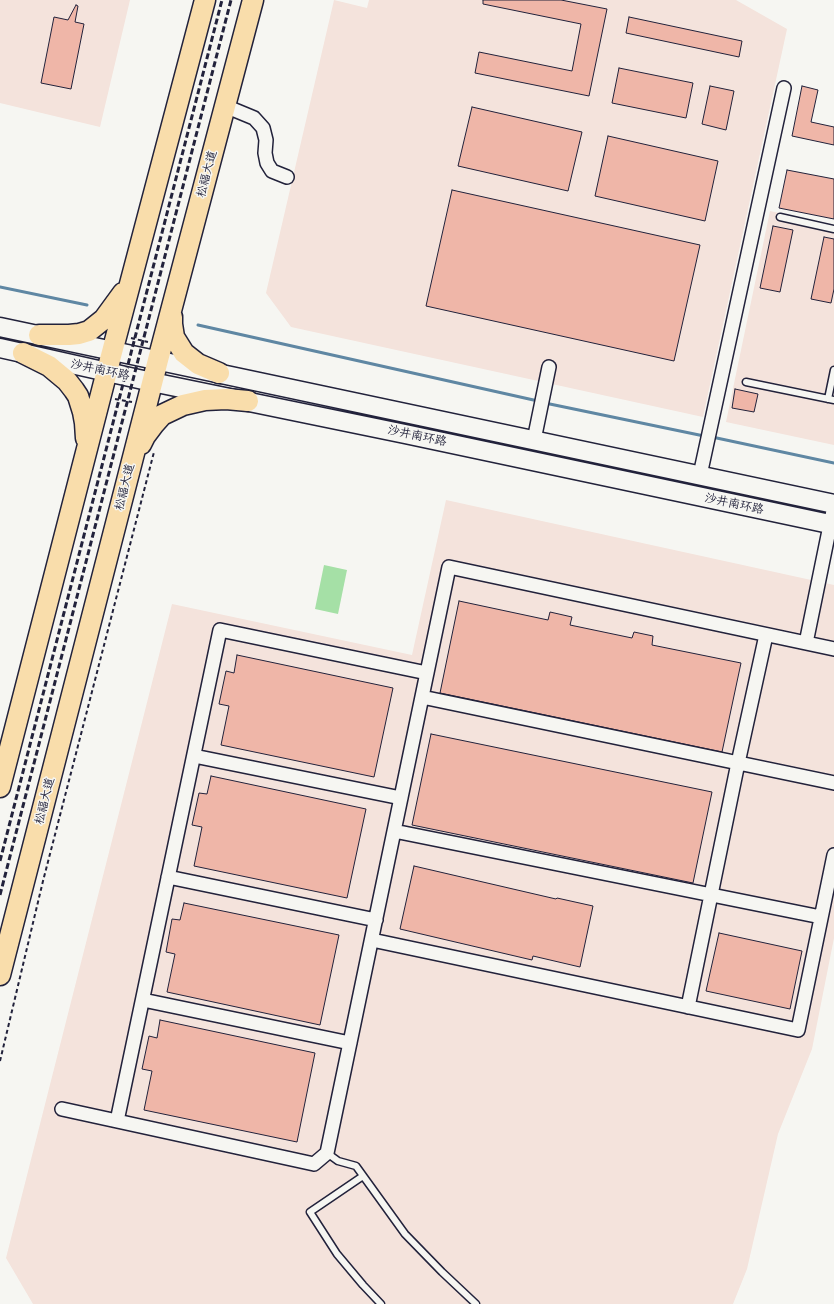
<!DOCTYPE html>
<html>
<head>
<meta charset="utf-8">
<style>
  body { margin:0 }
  canvas { display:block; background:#f6f6f2 }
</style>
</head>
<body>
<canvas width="834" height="1304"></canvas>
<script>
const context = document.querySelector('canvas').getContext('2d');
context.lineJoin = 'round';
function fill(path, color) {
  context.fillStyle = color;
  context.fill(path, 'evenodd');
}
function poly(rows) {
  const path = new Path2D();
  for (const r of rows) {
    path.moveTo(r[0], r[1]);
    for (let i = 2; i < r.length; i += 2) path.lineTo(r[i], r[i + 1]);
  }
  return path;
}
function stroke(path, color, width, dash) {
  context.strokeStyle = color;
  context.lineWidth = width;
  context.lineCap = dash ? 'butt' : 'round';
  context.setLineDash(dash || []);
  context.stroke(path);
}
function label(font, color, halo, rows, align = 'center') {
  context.font = font + ' "Patrick Hand","LXGW WenKai TC",sans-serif';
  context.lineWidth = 3;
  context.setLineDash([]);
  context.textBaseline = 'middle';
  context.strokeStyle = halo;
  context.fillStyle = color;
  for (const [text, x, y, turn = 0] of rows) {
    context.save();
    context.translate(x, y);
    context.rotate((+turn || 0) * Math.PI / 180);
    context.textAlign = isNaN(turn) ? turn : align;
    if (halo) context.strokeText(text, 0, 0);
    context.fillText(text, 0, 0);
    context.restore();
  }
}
const built = poly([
  [0,0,130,0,100,127,0,103],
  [334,0,367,8,369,0,736,0,787,29,703,417,291,327,266,293],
  [770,211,834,225,834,445,726,422],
  [446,500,834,585,834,938,812,1049,778,1134,747,1269,733,1304,33,1304,6,1258,172,604,412,655]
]);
const green = poly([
  [324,565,347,570,338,614,315,609]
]);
const stream = poly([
  [0,287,87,305],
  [198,325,538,401],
  [545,403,704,436],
  [712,437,834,463]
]);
const building = poly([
  [483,0,561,0,607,9,589,96,475,73,479,52,572,71,581,24,483,4,483,0],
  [76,5,78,6,75,22,84,24,71,89,41,83,54,17,68,20,76,5],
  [629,17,742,41,739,57,626,33,629,17],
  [619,68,693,83,686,118,612,103,619,68],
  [710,86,734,91,726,130,702,124,710,86],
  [802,86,818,90,811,122,834,127,834,145,792,136,802,86],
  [472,107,582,132,568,191,458,166,472,107],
  [608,136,718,161,705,221,595,196,608,136],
  [787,170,834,179,834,219,779,208,787,170],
  [452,190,700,245,674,361,426,306,452,190],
  [773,226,793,230,780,292,760,288,773,226],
  [824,237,834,239,834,289,831,303,811,299,824,237],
  [735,389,758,394,754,412,732,408,735,389],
  [459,601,548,620,550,612,572,617,570,625,632,638,634,632,653,636,652,645,741,663,722,752,440,693,459,601],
  [237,655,393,688,374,777,221,745,229,706,219,704,226,671,234,673,237,655],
  [431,734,712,792,693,883,412,825,431,734],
  [211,776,366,809,347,898,194,866,202,827,192,825,199,793,207,794,211,776],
  [414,866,556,899,557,898,593,906,580,967,533,956,532,960,400,929,414,866],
  [184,903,339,935,320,1025,167,992,175,954,166,952,172,919,180,920,184,903],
  [719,933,802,951,790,1009,706,991,719,933],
  [160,1020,315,1053,297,1142,144,1110,152,1071,142,1069,149,1036,157,1038,160,1020]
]);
const path = poly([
  [131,338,148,342],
  [115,399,132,402],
  [0,1061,43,881,154,452]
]);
const service = poly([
  [780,217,834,229],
  [746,382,834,400],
  [828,399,834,370],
  [327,1153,338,1161,356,1166,405,1234,442,1272,476,1304],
  [363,1176,310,1212,337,1254,363,1285,381,1304]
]);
const minor = poly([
  [225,106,254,118,263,128,266,140,265,153,267,163,272,171,287,177],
  [534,440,549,367],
  [700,475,784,88],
  [806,643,834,506],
  [422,697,834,783],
  [194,756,401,798],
  [394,831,821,917],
  [168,877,376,920],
  [372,940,798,1030,834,855],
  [143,1000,350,1043],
  [688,1007,738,763,766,635],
  [62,1109,314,1164,327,1153,449,567,834,649],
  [117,1121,220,630,427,673]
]);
const secondary = poly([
  [0,327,834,504],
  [0,348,152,382,405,434,834,525]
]);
const primary = poly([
  [172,317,172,324,174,337,184,353,198,364,219,373],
  [39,335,69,335,79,334,89,331,104,319,123,293],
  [23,353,49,366,67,381,74,390,78,396,83,412,85,423,86,438],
  [141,444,145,436,154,424,162,415,183,405,205,400,226,399,248,401],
  [0,787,107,371,205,0],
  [0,975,158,360,253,0]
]);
const rail = poly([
  [0,861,222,0],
  [0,895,231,0]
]);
const streetNames = [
  ["松福大道",207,174,-75],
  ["沙井南环路",100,370,12],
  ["沙井南环路",417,436,12],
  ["松福大道",125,487,-76],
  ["沙井南环路",734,504,12],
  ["松福大道",45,801,-76]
];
fill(built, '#f4e3dc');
fill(green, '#a5e0a6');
stroke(stream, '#5f87a3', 3);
fill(building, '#efb6a8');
stroke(building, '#22223b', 1);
stroke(service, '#22223b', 9);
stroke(minor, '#22223b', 16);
stroke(secondary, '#22223b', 21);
stroke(primary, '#22223b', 23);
stroke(path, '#22223b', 2, [4, 3]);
stroke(service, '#f6f6f2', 6);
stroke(minor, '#f6f6f2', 13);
stroke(secondary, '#f6f6f2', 18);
stroke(primary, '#f9ddab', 20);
stroke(rail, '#22223b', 3, [6, 3]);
label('12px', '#22223b', '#f6f6f2', streetNames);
</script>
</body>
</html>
